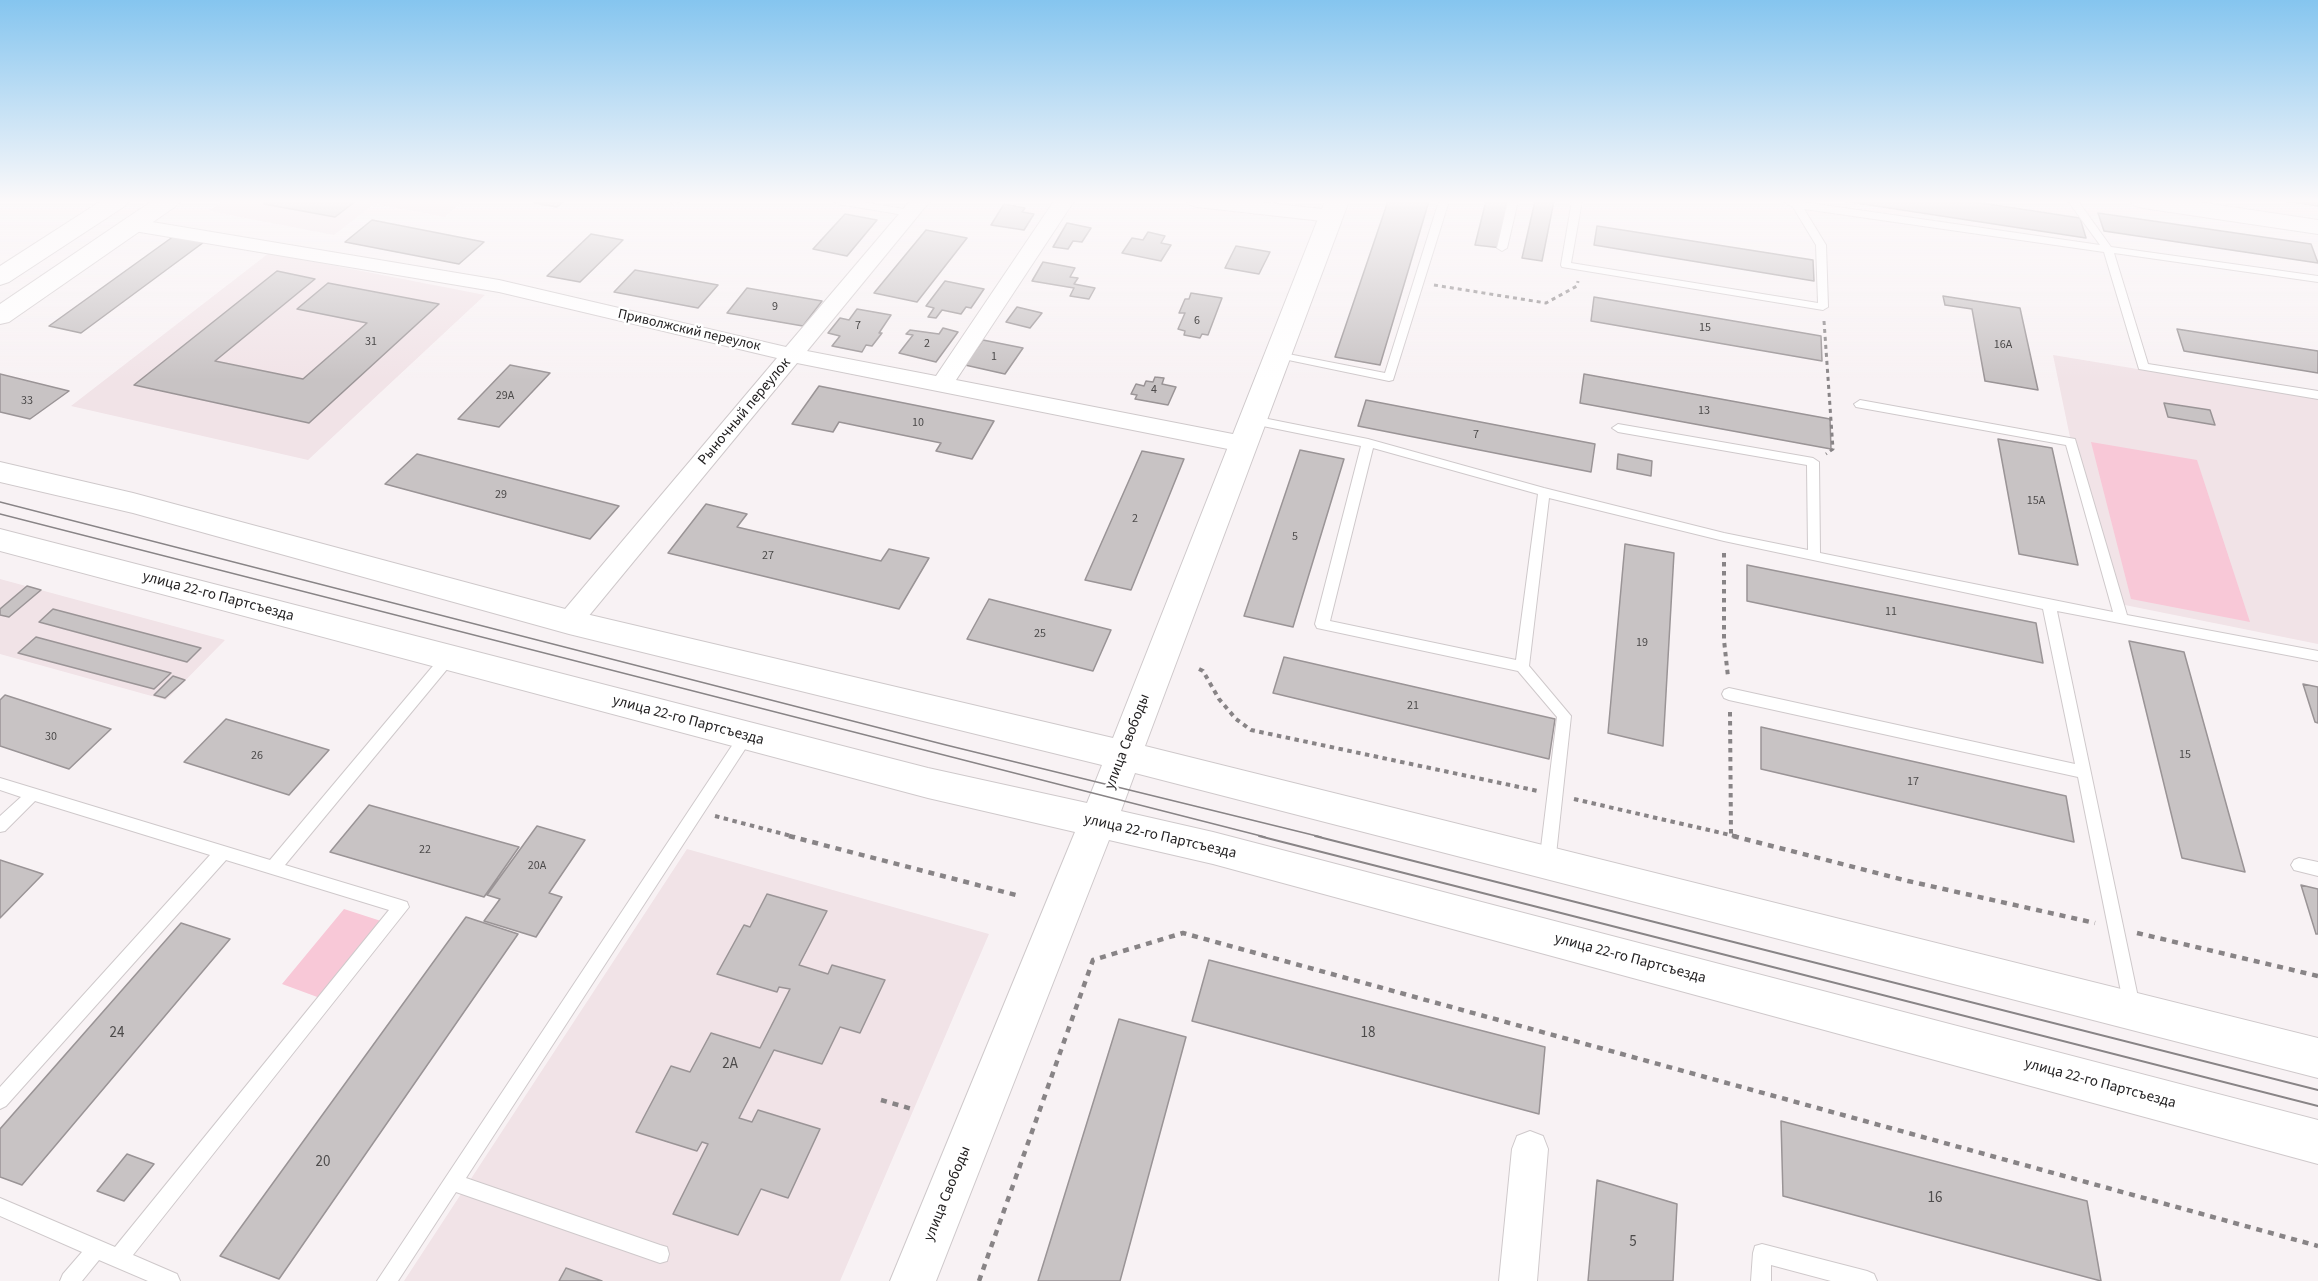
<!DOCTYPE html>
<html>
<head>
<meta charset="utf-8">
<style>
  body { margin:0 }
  canvas { display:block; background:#f8f2f4 }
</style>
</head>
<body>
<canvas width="2318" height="1281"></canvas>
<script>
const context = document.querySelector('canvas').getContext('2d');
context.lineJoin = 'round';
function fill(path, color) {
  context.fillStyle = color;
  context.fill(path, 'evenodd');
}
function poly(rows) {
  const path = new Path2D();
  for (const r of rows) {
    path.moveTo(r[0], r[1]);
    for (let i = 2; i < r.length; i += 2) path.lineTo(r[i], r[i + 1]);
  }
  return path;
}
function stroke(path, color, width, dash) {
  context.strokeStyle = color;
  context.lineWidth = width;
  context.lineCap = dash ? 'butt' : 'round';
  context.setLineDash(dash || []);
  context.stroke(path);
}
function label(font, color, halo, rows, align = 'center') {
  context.font = font + ' "Source Sans 3",sans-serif';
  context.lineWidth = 5;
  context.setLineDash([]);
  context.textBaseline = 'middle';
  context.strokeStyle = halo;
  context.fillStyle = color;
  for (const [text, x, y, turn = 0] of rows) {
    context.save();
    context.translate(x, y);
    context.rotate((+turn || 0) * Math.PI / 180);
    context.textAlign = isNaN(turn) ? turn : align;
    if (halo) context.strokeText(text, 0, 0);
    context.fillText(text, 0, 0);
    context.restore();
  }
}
const built = poly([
  [223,201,463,201,445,217,374,204,334,235,209,211],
  [269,253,485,295,308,460,71,406],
  [2053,355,2318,399,2318,644,2110,602,2071,442],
  [0,579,225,640,166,700,0,654],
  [687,849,989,934,840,1281,404,1281]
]);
const green = poly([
  [2091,442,2197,460,2250,622,2131,599],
  [344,909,381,921,320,998,282,984]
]);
const building = poly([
  [268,201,356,201,335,217,264,204,268,201],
  [537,201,564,201,557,207,534,203,537,201],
  [1388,201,1429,201,1380,365,1335,357,1388,201],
  [1486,201,1507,201,1502,248,1475,245,1486,201],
  [1535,201,1554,201,1542,261,1522,258,1535,201],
  [1843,201,1968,201,2080,218,2086,238,1843,201],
  [2284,201,2318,201,2318,206,2284,201],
  [1004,204,1025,208,1022,212,1034,214,1024,230,991,225,1004,204],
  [2098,213,2311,244,2318,263,2104,231,2098,213],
  [845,214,877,220,847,256,813,249,845,214],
  [372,220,484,242,459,264,345,242,372,220],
  [1067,223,1091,228,1082,242,1073,241,1068,249,1053,247,1067,223],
  [1597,226,1813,260,1814,281,1594,245,1597,226],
  [926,230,967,238,917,302,874,293,926,230],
  [1148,232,1165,236,1161,243,1171,245,1161,261,1122,253,1132,238,1143,240,1148,232],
  [591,234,623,240,580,282,547,276,591,234],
  [174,236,204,242,81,333,49,326,174,236],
  [1236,246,1270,252,1259,274,1225,268,1236,246],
  [1043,262,1075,268,1070,277,1078,278,1074,284,1095,288,1089,299,1070,296,1074,288,1032,281,1043,262],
  [635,270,718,285,698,308,614,292,635,270],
  [277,271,315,279,215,361,303,379,367,323,297,309,328,283,439,304,309,423,134,385,277,271],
  [945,281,984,289,971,308,966,307,961,314,942,310,936,318,928,317,934,308,926,306,945,281],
  [747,288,822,301,803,326,727,313,747,288],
  [1191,293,1222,298,1208,335,1202,334,1200,338,1184,335,1185,331,1178,329,1185,313,1179,313,1185,299,1189,299,1191,293],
  [1943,296,2020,308,2038,390,1985,381,1972,309,1945,305,1943,296],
  [1594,297,1821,336,1822,361,1591,321,1594,297],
  [1017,307,1042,313,1030,328,1006,322,1017,307],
  [857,309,891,315,879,333,882,333,872,346,866,345,862,352,832,346,840,336,828,333,840,318,849,320,857,309],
  [943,328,958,332,936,362,899,353,913,335,906,334,910,330,939,334,943,328],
  [2177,329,2318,351,2318,373,2184,351,2177,329],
  [983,340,1023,348,1005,374,965,365,983,340],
  [510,365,550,373,499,427,458,419,510,365],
  [0,374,69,391,30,419,0,412,0,374],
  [1584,374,1830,419,1831,449,1580,403,1584,374],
  [1155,377,1164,378,1162,384,1176,387,1168,405,1135,399,1137,395,1131,394,1136,384,1144,386,1146,381,1153,382,1155,377],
  [819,386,994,421,972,459,936,451,941,443,839,422,833,432,792,424,819,386],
  [1366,400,1595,444,1591,472,1358,426,1366,400],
  [2164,403,2210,410,2215,425,2168,417,2164,403],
  [1998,439,2052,448,2078,565,2019,554,1998,439],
  [1300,450,1344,459,1293,627,1244,616,1300,450],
  [1142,451,1184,459,1131,590,1085,580,1142,451],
  [417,454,619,506,590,539,385,484,417,454],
  [1618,454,1652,461,1651,476,1617,469,1618,454],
  [706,504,747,514,737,527,881,561,889,549,929,558,899,609,668,553,706,504],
  [1625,544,1674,553,1663,746,1608,733,1625,544],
  [1747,565,2036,623,2043,663,1747,601,1747,565],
  [27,586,41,590,9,617,0,615,0,609,27,586],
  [989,599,1111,630,1093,671,967,639,989,599],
  [53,609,201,648,187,662,39,622,53,609],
  [36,637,171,673,154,689,18,653,36,637],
  [2129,641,2184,652,2245,872,2182,858,2129,641],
  [1284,657,1555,719,1549,759,1273,693,1284,657],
  [173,676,185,680,165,698,154,695,173,676],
  [2303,684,2318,687,2318,723,2315,722,2303,684],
  [5,695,111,729,69,769,0,746,0,700,5,695],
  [226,719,329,750,289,795,184,762,226,719],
  [1761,727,2066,796,2074,842,1761,769,1761,727],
  [369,805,519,847,484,897,330,852,369,805],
  [537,826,585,840,549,893,562,897,536,937,484,921,500,899,487,895,537,826],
  [0,860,43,874,0,918,0,860],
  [2301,885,2318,889,2318,934,2316,934,2301,885],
  [767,894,827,911,799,965,828,974,832,965,885,980,860,1033,840,1027,822,1064,774,1050,739,1118,752,1122,758,1110,820,1129,788,1198,761,1189,738,1235,673,1214,708,1144,702,1142,697,1151,636,1132,671,1066,690,1072,711,1033,760,1048,790,989,779,987,777,992,717,974,744,925,750,927,767,894],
  [466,917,518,934,279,1279,220,1256,466,917],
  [181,923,230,939,22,1185,0,1177,0,1129,181,923],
  [1209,960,1545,1047,1539,1114,1192,1021,1209,960],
  [1119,1019,1186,1037,1120,1281,1038,1281,1119,1019],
  [1781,1121,2087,1201,2101,1281,1783,1196,1781,1121],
  [127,1154,154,1164,124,1201,97,1191,127,1154],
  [1597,1180,1677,1204,1673,1281,1588,1281,1597,1180],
  [566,1268,602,1281,559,1281,566,1268]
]);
const pathFar2 = poly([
  [1434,285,1546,303,1577,286,1578,281],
  [1824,321,1833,449,1826,454]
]);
const pathFar1 = poly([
  [1724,553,1724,640,1728,677],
  [1199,669,1203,671,1219,699,1236,719,1251,730,1538,791],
  [1730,712,1731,835],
  [1574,799,1739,837],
  [715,816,795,837]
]);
const path = poly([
  [789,836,1016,895],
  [1733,836,1908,881,2095,923],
  [2137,933,2318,976],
  [881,1100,912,1109],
  [979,1281,1093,960,1183,933,2318,1246]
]);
const lane = poly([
  [669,201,679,201,679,202,674,205,669,201],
  [833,201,856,201,910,210,915,213,910,216,838,204,833,201],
  [1439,201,1449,201,1393,380,1389,381,1274,357,1274,353,1278,352,1385,373,1439,201],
  [1508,201,1518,201,1507,248,1502,251,1497,248,1508,201],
  [1572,201,1582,201,1571,263,1818,303,1816,245,1793,207,1782,201,1796,201,2100,245,2068,201,2078,201,2111,247,2318,276,2318,282,2114,253,2148,364,2318,391,2318,399,2139,369,2104,252,1804,209,1826,245,1828,307,1823,310,1562,267,1561,265,1572,201],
  [1860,400,2075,439,2127,615,2318,651,2318,661,2057,611,2140,1007,2138,1013,2132,1015,2126,1013,2124,1007,2078,777,1729,700,1724,698,1722,694,1724,690,1729,688,2075,764,2043,609,1724,541,1549,498,1529,666,1571,716,1555,864,1552,869,1547,871,1542,869,1539,864,1557,717,1518,671,1317,628,1315,624,1361,446,1253,424,1247,420,1253,416,1368,439,1544,488,1724,533,1808,550,1807,465,1618,432,1612,428,1618,424,1813,458,1819,462,1820,553,2113,612,2066,445,1856,407,1854,404,1860,400],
  [1373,448,1538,494,1516,660,1330,621,1373,448],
  [448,653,453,654,455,658,453,662,285,865,401,900,407,902,409,907,133,1255,177,1274,180,1281,148,1281,99,1260,82,1281,60,1281,63,1274,82,1252,0,1216,0,1198,115,1247,389,910,226,860,6,1106,0,1109,0,1087,210,855,35,801,5,831,0,832,0,816,21,797,0,790,0,778,270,860,443,654,448,653],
  [746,730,751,732,753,736,751,740,466,1178,660,1245,667,1247,669,1254,667,1261,660,1263,456,1192,398,1281,377,1281,741,732,746,730],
  [2299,858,2318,862,2318,876,2294,870,2291,865,2294,860,2299,858],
  [1762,1244,1867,1271,1874,1274,1877,1281,1831,1281,1771,1265,1771,1281,1751,1281,1753,1253,1755,1246,1762,1244]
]);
const street = poly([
  [910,201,930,201,807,351,936,376,1054,201,1074,201,956,380,1243,436,1251,438,1255,444,1251,450,1243,452,797,363,578,629,569,632,560,629,556,622,560,615,777,358,499,292,134,231,127,229,124,225,127,221,134,219,499,280,786,347,910,201],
  [1187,201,1250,201,1331,210,1338,212,1341,216,1338,220,1331,222,1197,207,1190,205,1187,201],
  [1530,1131,1543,1136,1548,1149,1537,1281,1499,1281,1512,1149,1517,1136,1530,1131]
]);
const secondary = poly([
  [101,201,129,201,125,206,9,282,0,285,0,266,101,201],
  [152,201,180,201,176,206,9,322,0,324,0,304,152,201],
  [1325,201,1349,201,1145,746,2318,1038,2318,1078,1135,773,1121,811,1213,832,2318,1120,2318,1164,1213,864,1109,840,936,1281,890,1281,1075,832,928,798,0,551,0,529,928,768,1087,803,1102,765,569,634,133,513,0,482,0,462,133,493,569,610,1113,738,1325,201],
  [2131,201,2192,201,2318,220,2318,234,2143,208,2135,206,2131,201]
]);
const tramFar1 = poly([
  [0,502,946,745,1321,837],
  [0,514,1265,837]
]);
const tram = poly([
  [1259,836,2318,1106],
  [1315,836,2318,1090]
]);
const numberNames = [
  ["9",775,307],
  ["6",1197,321],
  ["7",858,326],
  ["15",1705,328],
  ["31",371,342],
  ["2",927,344],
  ["16А",2003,345],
  ["1",994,357],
  ["4",1154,390],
  ["29А",505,396],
  ["33",27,401],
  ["13",1704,411],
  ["10",918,423],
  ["7",1476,435],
  ["29",501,495],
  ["15А",2036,501],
  ["2",1135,519],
  ["5",1295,537],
  ["27",768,556],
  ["11",1891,612],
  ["25",1040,634],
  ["19",1642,643],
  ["21",1413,706],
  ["30",51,737],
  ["15",2185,755],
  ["26",257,756],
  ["17",1913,782],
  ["22",425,850],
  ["20А",537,866]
];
const farStreetnames = [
  ["Приволжский переулок",689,331,13]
];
const streetNames = [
  ["Рыночный переулок",745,412,-50],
  ["улица 22-го Партсъезда",218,597,15],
  ["улица 22-го Партсъезда",688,721,15],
  ["улица Свободы",1128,742,-69],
  ["улица 22-го Партсъезда",1160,837,13],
  ["улица 22-го Партсъезда",1630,959,15],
  ["улица 22-го Партсъезда",2100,1084,15],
  ["улица Свободы",948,1194,-68]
];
const nearNumbernames = [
  ["24",117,1034],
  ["18",1368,1034],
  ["2А",730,1065],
  ["20",323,1163],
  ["16",1935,1199],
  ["5",1633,1243]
];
fill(built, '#f1e3e7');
fill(green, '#f8c8d7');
fill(building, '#c8c3c4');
stroke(building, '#9a9496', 1.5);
stroke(lane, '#cfc9cb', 2);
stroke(street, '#cfc9cb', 2);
stroke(secondary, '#cfc9cb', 2);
stroke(pathFar2, '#888486', 3, [4, 4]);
stroke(pathFar1, '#888486', 4, [4.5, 4.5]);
stroke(path, '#888486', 4.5, [6, 6]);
fill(lane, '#fff');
fill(street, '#fff');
fill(secondary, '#fff');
stroke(tramFar1, '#888486', 1.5);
stroke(tram, '#888486', 2);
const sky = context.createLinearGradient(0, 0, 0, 380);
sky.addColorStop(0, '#85c5ef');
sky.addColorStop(0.53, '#fcf9fa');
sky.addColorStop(1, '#fcf9fa00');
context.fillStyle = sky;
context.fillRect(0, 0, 2318, 380);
label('12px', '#4c4a4a', null, numberNames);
label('14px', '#232122', '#fff', farStreetnames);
label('15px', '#232122', '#fff', streetNames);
label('15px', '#4c4a4a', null, nearNumbernames);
</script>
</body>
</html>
